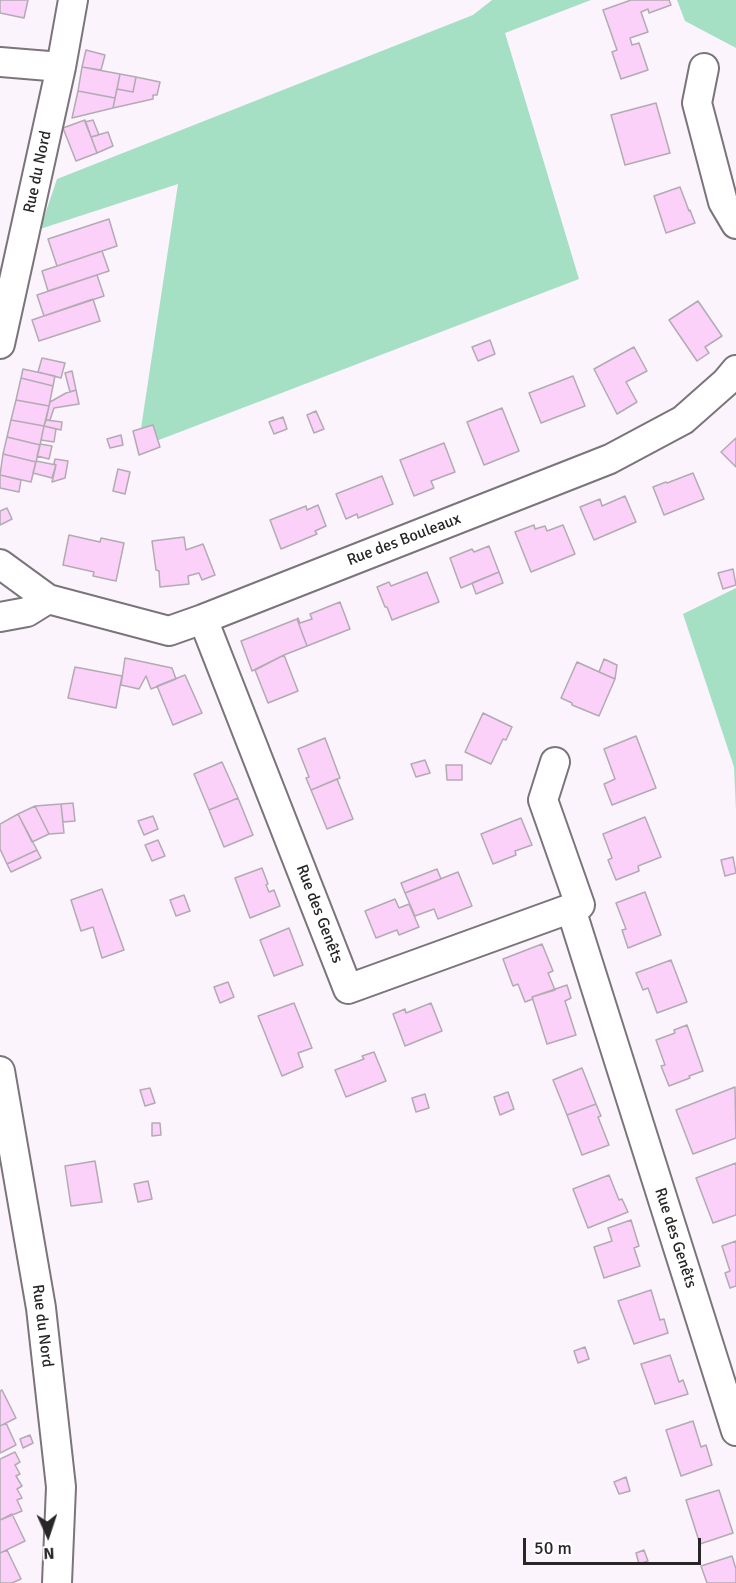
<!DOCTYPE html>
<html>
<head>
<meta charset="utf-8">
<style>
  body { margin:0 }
  #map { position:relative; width:736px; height:1583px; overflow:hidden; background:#fcf4fc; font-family:Signika,sans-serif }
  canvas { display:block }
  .north { position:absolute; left:18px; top:1505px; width:60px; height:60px; -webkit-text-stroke:4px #fff; paint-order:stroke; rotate:177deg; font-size:16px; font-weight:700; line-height:24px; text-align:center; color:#292628 }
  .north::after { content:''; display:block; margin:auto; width:21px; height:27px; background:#292628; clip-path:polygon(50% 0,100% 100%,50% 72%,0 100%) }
  .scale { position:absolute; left:523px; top:1538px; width:178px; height:27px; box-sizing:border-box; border:3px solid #292628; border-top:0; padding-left:8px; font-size:18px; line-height:21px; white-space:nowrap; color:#292628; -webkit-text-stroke:4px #fff; paint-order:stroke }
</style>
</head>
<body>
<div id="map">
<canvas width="736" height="1583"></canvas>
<div class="north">N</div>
<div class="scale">50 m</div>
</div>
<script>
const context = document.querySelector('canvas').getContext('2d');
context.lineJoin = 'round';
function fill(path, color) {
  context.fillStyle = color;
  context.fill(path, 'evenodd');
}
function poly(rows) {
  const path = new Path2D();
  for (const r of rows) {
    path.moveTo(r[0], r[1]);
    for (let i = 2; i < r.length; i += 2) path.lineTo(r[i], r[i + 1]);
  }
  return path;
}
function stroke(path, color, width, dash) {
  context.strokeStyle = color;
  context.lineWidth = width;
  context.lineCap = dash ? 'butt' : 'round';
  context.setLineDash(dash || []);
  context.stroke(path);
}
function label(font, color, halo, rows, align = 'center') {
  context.font = font + ' Signika,sans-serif';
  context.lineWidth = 4.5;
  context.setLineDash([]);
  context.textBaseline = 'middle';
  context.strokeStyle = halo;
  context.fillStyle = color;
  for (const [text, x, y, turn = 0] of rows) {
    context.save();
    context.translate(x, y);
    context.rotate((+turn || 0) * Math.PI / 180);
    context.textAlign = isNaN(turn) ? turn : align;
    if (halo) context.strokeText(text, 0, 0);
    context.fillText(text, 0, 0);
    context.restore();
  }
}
const green = poly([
  [492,0,591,0,505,33,579,279,138,448,178,184,40,229,57,179,473,15],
  [677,0,736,0,736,48,685,21],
  [736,588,736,811,734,767,683,614]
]);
const building = poly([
  [0,0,28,0,24,18,0,13,0,0],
  [631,0,669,0,671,5,649,13,648,9,641,12,648,32,630,38,632,45,639,43,648,70,621,79,612,52,617,50,603,10,631,0],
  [86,50,105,55,101,70,82,67,86,50],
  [82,67,120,74,115,98,78,91,82,67],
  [120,74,136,77,133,92,117,89,120,74],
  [136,77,160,82,157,95,153,95,153,99,113,108,117,89,133,92,136,77],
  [78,91,115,98,113,108,72,118,78,91],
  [656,103,670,153,625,165,611,115,656,103],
  [85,120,97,153,76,161,63,128,85,120],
  [93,120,99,135,91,137,85,122,93,120],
  [108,132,113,146,97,153,91,137,108,132],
  [680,187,689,211,690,210,695,223,666,233,654,196,680,187],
  [109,219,117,246,57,266,48,239,109,219],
  [102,251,109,271,48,291,42,271,102,251],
  [97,275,104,296,44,316,37,295,97,275],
  [93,299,100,321,39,341,32,320,93,299],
  [698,301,722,336,705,347,709,353,697,361,669,320,698,301],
  [490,340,495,354,478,361,472,347,490,340],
  [634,347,647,371,626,382,637,402,617,414,594,369,634,347],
  [42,358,65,363,61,378,38,372,42,358],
  [23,369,55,376,53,386,21,378,23,369],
  [72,371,76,390,70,392,65,373,72,371],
  [573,376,585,406,541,423,529,393,573,376],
  [21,378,53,386,49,406,16,400,21,378],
  [76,390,79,404,54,408,50,420,46,420,50,402,66,393,76,390],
  [16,400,49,406,44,426,11,420,16,400],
  [502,408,519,451,484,465,467,422,502,408],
  [316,411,324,429,314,433,307,415,316,411],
  [283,417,287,429,274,434,269,422,283,417],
  [11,420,44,426,40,445,7,437,11,420],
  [46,420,62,422,61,430,44,426,46,420],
  [153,425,160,447,139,455,133,431,153,425],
  [44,426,56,429,54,442,41,440,44,426],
  [121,435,123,445,110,448,107,439,121,435],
  [7,437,40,445,36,462,3,454,7,437],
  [736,438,736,467,721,452,736,438],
  [444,443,455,472,431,481,434,488,414,496,400,460,444,443],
  [40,444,52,446,49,459,37,456,40,444],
  [3,454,36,462,31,482,0,475,3,454],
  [55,459,68,461,65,478,52,482,56,465,54,464,55,459],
  [36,461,56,465,52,478,33,473,36,461],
  [118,469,130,472,125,494,113,491,118,469],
  [693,473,704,499,664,515,653,487,666,482,667,483,693,473],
  [0,475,21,480,19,492,0,488,0,475],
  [382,476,393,504,358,518,357,514,346,519,336,494,382,476],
  [625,496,636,522,594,540,580,507,600,499,602,506,625,496],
  [318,505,326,526,315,531,317,534,281,549,270,520,306,506,307,510,318,505],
  [7,508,12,519,0,525,0,511,7,508],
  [534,525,535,529,545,526,547,531,563,525,575,554,531,572,515,532,534,525],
  [69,535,100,542,101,538,124,543,116,581,93,576,94,572,63,565,69,535],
  [184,537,186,550,203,544,215,575,202,580,199,573,188,576,189,584,160,587,159,571,156,570,152,541,184,537],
  [489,546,499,572,461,588,450,558,472,549,474,552,489,546],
  [733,569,736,585,723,589,718,573,733,569],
  [427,572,439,602,392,620,387,607,385,607,377,587,389,582,391,586,427,572],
  [499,572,503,583,476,594,472,583,499,572],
  [340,602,350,629,307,646,297,619,298,618,300,623,312,619,310,614,340,602],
  [297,619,307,646,284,655,252,671,241,641,297,619],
  [284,655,298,691,268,703,255,670,284,655],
  [125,658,172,668,176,679,151,689,146,676,139,689,121,685,125,658],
  [604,659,617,665,615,679,599,672,604,659],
  [577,662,615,679,599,716,572,705,572,703,561,698,577,662],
  [75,667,122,676,116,708,68,698,75,667],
  [185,675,202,713,173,725,157,686,185,675],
  [483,713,512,727,506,740,503,739,491,764,465,752,483,713],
  [636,736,656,788,612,805,604,784,615,779,604,749,636,736],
  [325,738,340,778,311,790,306,778,309,777,298,749,325,738],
  [425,760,430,773,416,777,411,764,425,760],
  [222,762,238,798,209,810,194,774,222,762],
  [446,765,462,765,462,780,447,780,446,765],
  [337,779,353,819,327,829,311,790,337,779],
  [238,798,253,835,224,847,209,810,238,798],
  [73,803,75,821,63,822,61,804,73,803],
  [61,804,64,833,49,834,35,806,61,804],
  [35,806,49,834,32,842,18,814,35,806],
  [18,814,37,850,7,864,0,849,0,824,18,814],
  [153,816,158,829,144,835,138,821,153,816],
  [645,817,661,857,638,866,639,871,616,880,608,860,612,858,603,834,645,817],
  [521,818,532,845,515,851,516,855,493,864,481,834,521,818],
  [158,840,165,856,152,861,145,845,158,840],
  [37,850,41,858,11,872,7,864,37,850],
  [733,857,736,873,725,876,721,860,733,857],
  [262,868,268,884,266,885,269,892,274,890,280,906,250,918,235,878,262,868],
  [437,869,441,879,405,893,401,883,437,869],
  [458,872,472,906,438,919,434,909,415,916,405,893,458,872],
  [102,889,124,950,102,958,93,927,81,931,71,900,102,889],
  [645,892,661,935,628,948,622,930,626,929,616,903,645,892],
  [184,895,190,911,176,916,170,900,184,895],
  [395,899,399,908,409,904,419,927,399,935,397,930,376,938,365,911,395,899],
  [289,928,303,965,274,976,260,940,289,928],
  [542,944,553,971,548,973,555,990,532,997,533,999,525,1002,518,984,513,986,503,959,542,944],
  [671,960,687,1002,657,1013,648,988,643,990,636,973,671,960],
  [228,982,234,997,220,1003,214,987,228,982],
  [567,985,571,998,565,1001,576,1035,547,1044,532,997,567,985],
  [294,1003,312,1048,298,1053,303,1067,282,1076,258,1016,294,1003],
  [431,1003,442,1031,405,1046,393,1014,405,1009,406,1013,431,1003],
  [687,1025,703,1071,689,1076,690,1078,669,1086,661,1066,665,1065,656,1040,675,1033,674,1030,687,1025],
  [374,1052,386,1081,346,1097,335,1070,364,1059,362,1056,374,1052],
  [582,1068,596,1104,567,1115,553,1080,582,1068],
  [735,1087,736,1138,693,1154,676,1110,735,1087],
  [150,1088,155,1103,145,1106,140,1090,150,1088],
  [508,1092,514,1109,500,1115,494,1097,508,1092],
  [425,1094,429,1108,416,1112,412,1098,425,1094],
  [596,1104,601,1116,598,1117,609,1145,582,1155,567,1115,596,1104],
  [152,1123,160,1123,161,1135,152,1136,152,1123],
  [95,1161,102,1202,71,1206,65,1166,95,1161],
  [736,1163,736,1215,713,1223,696,1178,736,1163],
  [609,1175,619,1200,622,1199,628,1212,588,1228,573,1189,609,1175],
  [148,1181,152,1199,138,1202,134,1184,148,1181],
  [631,1220,639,1246,634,1248,640,1266,604,1278,594,1247,612,1241,608,1228,631,1220],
  [736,1241,736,1286,730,1288,725,1273,730,1271,722,1246,736,1241],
  [651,1290,660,1320,664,1319,668,1333,634,1344,618,1301,651,1290],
  [585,1347,589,1359,578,1363,574,1351,585,1347],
  [670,1355,679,1382,683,1380,688,1394,655,1404,641,1364,670,1355],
  [2,1390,16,1418,0,1426,0,1391,2,1390],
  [693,1421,701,1447,706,1445,712,1465,681,1476,666,1430,693,1421],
  [6,1423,16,1445,0,1453,0,1426,6,1423],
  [30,1435,33,1443,23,1448,20,1439,30,1435],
  [15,1452,20,1462,15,1465,20,1474,16,1476,22,1486,17,1489,22,1498,17,1500,22,1511,0,1520,0,1459,15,1452],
  [626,1477,630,1491,619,1494,614,1482,626,1477],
  [719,1490,733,1533,700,1544,686,1500,719,1490],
  [12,1514,25,1541,0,1553,0,1520,12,1514],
  [7,1550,21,1579,12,1583,0,1583,0,1553,7,1550],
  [644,1550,648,1561,639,1564,636,1553,644,1550],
  [732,1556,736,1569,736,1583,707,1583,701,1566,732,1556]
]);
const minor = poly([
  [0,62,61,67],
  [704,68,697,103,723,202,736,224],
  [0,344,61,67,73,0],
  [0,564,48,599,169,631,203,619,610,459,683,420,726,382,736,370],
  [0,617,27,612,48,599],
  [203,619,348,989,580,905,543,800,555,762],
  [571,909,736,1431],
  [0,1071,41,1308,61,1487,57,1583]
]);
const streetNames = [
  ["Rue du Nord",38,172,-78],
  ["Rue des Bouleaux",404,540,-21],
  ["Rue des Genêts",319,914,69],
  ["Rue des Genêts",675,1238,72],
  ["Rue du Nord",42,1326,83]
];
fill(green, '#a5dfc4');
fill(building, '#fbd0f9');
stroke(building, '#b2abb2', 1.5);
stroke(minor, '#7b747a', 32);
stroke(minor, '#fff', 28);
label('16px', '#292628', '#fff', streetNames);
</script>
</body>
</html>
